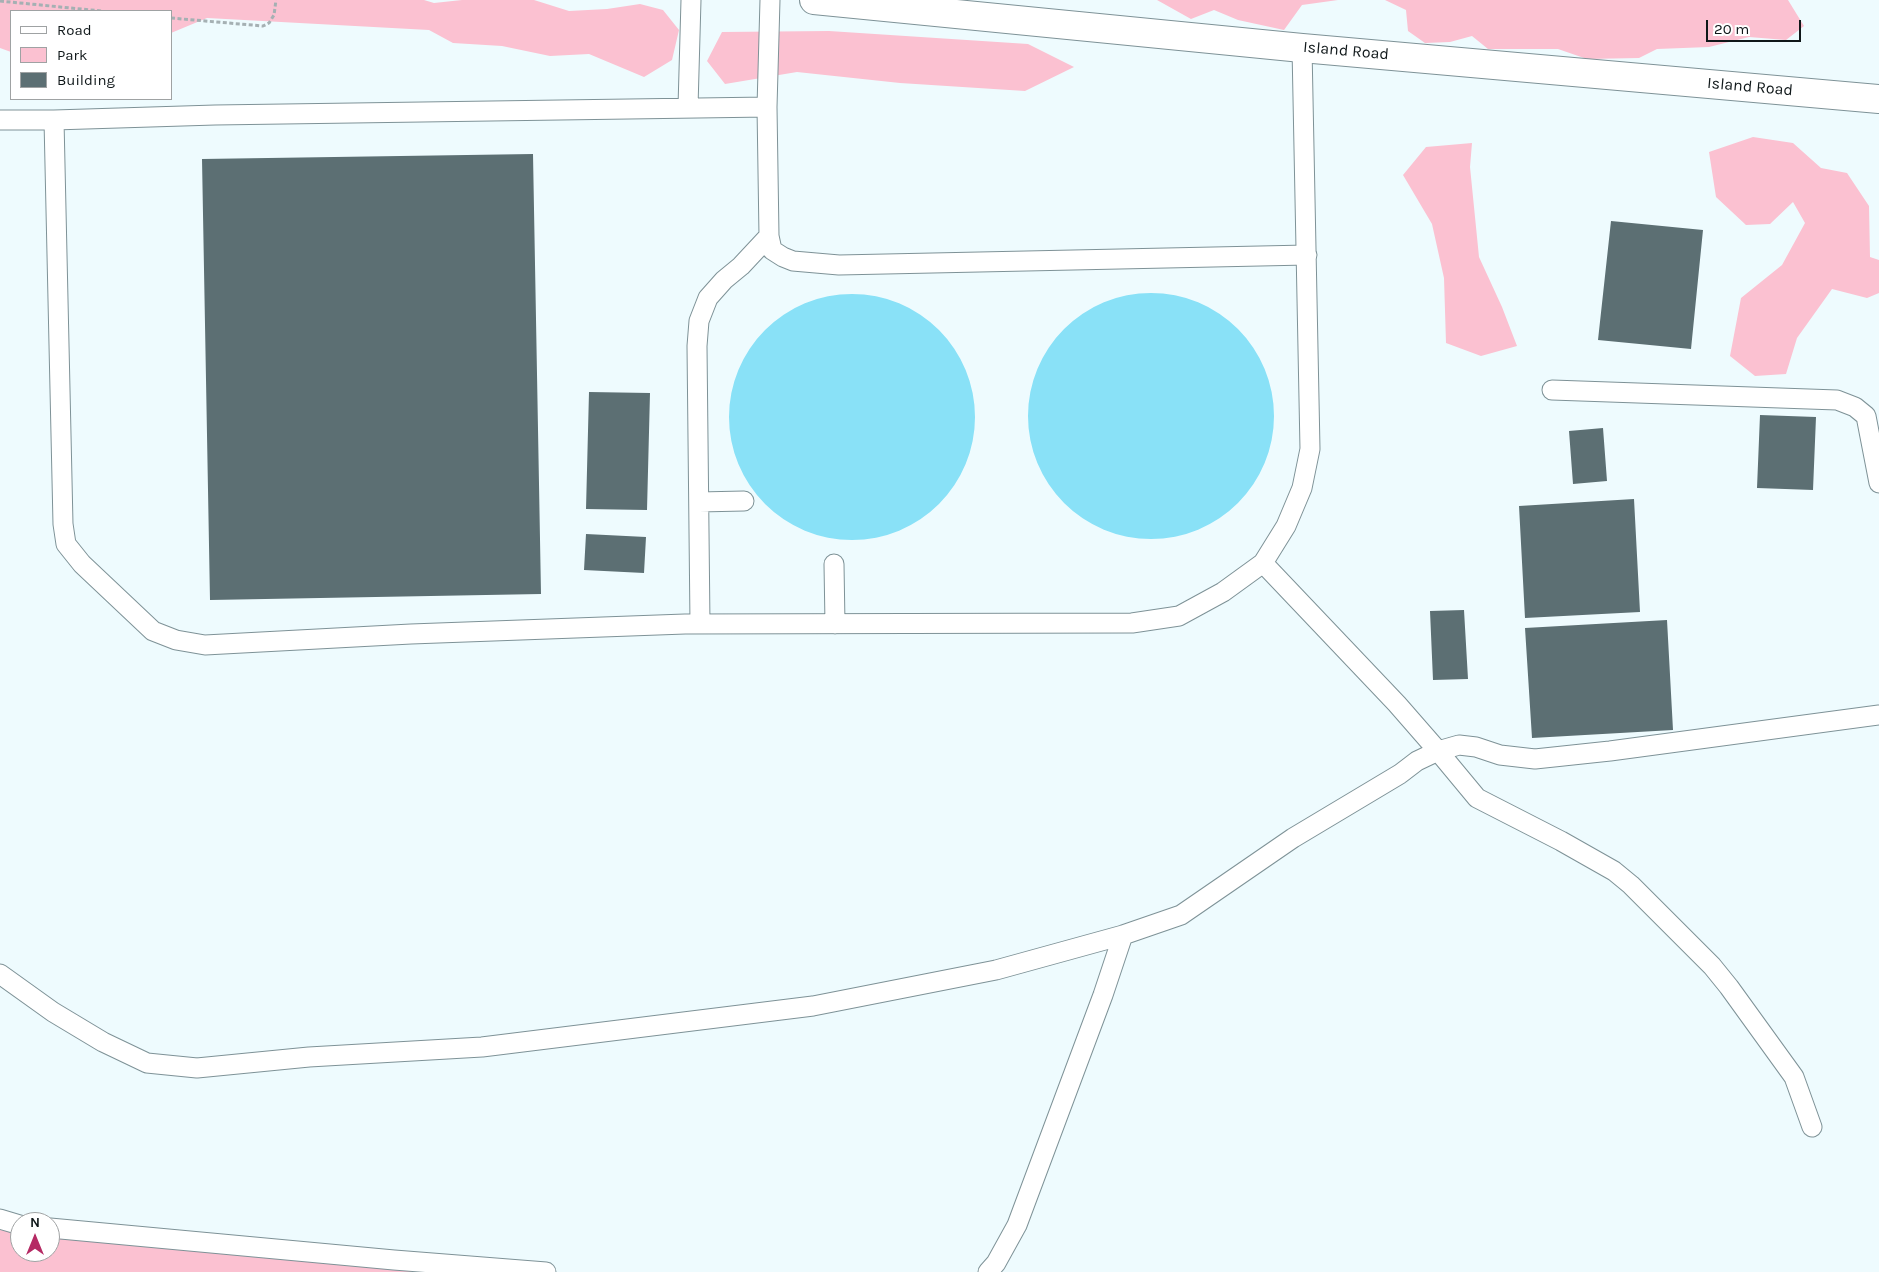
<!DOCTYPE html>
<html>
<head>
<meta charset="utf-8">
<style>
  body { margin:0 }
  #map { position:relative; width:1879px; height:1272px; overflow:hidden; background:#eefbfe; font-family:Karla,sans-serif }
  canvas { display:block }
  .legend { position:absolute; left:10px; top:10px; width:162px; height:90px; box-sizing:border-box; background:#fff; border:1px solid #9fa2a3; margin:0; padding:6px 9px; list-style:none; font-size:15px; color:#0f1719 }
  .legend li { display:flex; align-items:center; gap:10px; height:25px }
  .legend b { width:25px; border:1px solid #9fa2a3 }
  .north { position:absolute; left:10px; top:1212px; width:50px; height:50px; box-sizing:border-box; background:#fff; border:1px solid #9fa2a3; border-radius:50%; rotate:0deg; font-size:14px; font-weight:700; line-height:20px; text-align:center; color:#0f1719 }
  .north::after { content:''; display:block; margin:auto; width:18px; height:22px; background:#b52a64; clip-path:polygon(50% 0,100% 100%,50% 72%,0 100%) }
  .scale { position:absolute; left:1706px; top:20px; width:95px; height:22px; box-sizing:border-box; border:2px solid #0f1719; border-top:0; padding-left:6px; font-size:15px; line-height:18px; white-space:nowrap; color:#0f1719; -webkit-text-stroke:4px #fff; paint-order:stroke }
</style>
</head>
<body>
<div id="map">
<canvas width="1879" height="1272"></canvas>
<ul class="legend">
<li><b style="height:6px;background:#fff"></b>Road</li>
<li><b style="height:14px;background:#fbc1d1"></b>Park</li>
<li><b style="height:14px;background:#5c6f73"></b>Building</li>
</ul>
<div class="north">N</div>
<div class="scale">20 m</div>
</div>
<script>
const context = document.querySelector('canvas').getContext('2d');
context.lineJoin = 'round';
function fill(path, color) {
  context.fillStyle = color;
  context.fill(path, 'evenodd');
}
function poly(rows) {
  const path = new Path2D();
  for (const r of rows) {
    if (r.length === 3) {
      path.moveTo(r[0] + r[2], r[1]);
      path.arc(r[0], r[1], r[2], 0, 2 * Math.PI);
      continue;
    }
    path.moveTo(r[0], r[1]);
    for (let i = 2; i < r.length; i += 2) path.lineTo(r[i], r[i + 1]);
  }
  return path;
}
function stroke(path, color, width, dash) {
  context.strokeStyle = color;
  context.lineWidth = width;
  context.lineCap = dash ? 'butt' : 'round';
  context.setLineDash(dash || []);
  context.stroke(path);
}
function label(font, color, halo, rows, align = 'center') {
  context.font = font + ' Karla,sans-serif';
  context.lineWidth = 4.5;
  context.setLineDash([]);
  context.textBaseline = 'middle';
  context.strokeStyle = halo;
  context.fillStyle = color;
  for (const [text, x, y, turn = 0] of rows) {
    context.save();
    context.translate(x, y);
    context.rotate((+turn || 0) * Math.PI / 180);
    context.textAlign = isNaN(turn) ? turn : align;
    if (halo) context.strokeText(text, 0, 0);
    context.fillText(text, 0, 0);
    context.restore();
  }
}
const green = poly([
  [0,0,424,0,434,3,462,0,534,0,569,11,607,9,640,4,663,10,679,30,672,60,644,77,589,54,550,56,502,46,453,43,429,30,207,18,171,33,171,11,11,11,11,52,0,48],
  [1157,0,1338,0,1302,5,1284,30,1238,20,1214,10,1191,19],
  [1385,0,1788,0,1804,26,1786,40,1749,37,1709,47,1657,49,1639,58,1587,59,1558,49,1488,49,1472,36,1450,42,1425,43,1408,31,1406,10],
  [829,31,1028,44,1074,67,1025,91,900,83,797,72,725,84,707,61,722,32],
  [1753,137,1793,143,1821,168,1847,173,1869,206,1870,257,1879,260,1879,293,1867,298,1832,289,1797,338,1786,374,1755,376,1730,356,1741,298,1782,265,1805,223,1793,202,1770,224,1746,225,1716,197,1709,152],
  [1472,143,1470,167,1479,257,1502,307,1517,346,1481,356,1446,343,1444,278,1432,224,1403,175,1426,147],
  [0,1230,20,1232,20,1252,50,1252,50,1235,420,1272,0,1272]
]);
const water = poly([
  [1151,416,123],
  [852,417,123]
]);
const building = poly([
  [533,154,541,594,210,600,202,159],
  [1611,221,1703,230,1691,349,1598,340],
  [589,392,650,393,647,510,586,509],
  [1760,415,1816,417,1813,490,1757,488],
  [1603,428,1607,481,1573,484,1569,431],
  [1634,499,1640,612,1525,618,1519,506],
  [586,534,646,537,644,573,584,570],
  [1464,610,1468,679,1433,680,1430,611],
  [1667,620,1673,730,1532,738,1525,628]
]);
const path = poly([
  [0,1,101,11],
  [171,18,263,26,269,23,274,15,276,0]
]);
const lane = poly([
  [770,0,767,107,769,236,772,250,783,257,793,261,839,265,1307,255],
  [688,107,691,0],
  [767,107,215,115,54,120,63,524,66,544,82,564,153,631,176,640,205,645,411,634,685,624,1132,623,1179,616,1223,592,1263,563,1286,526,1302,488,1310,449,1302,48],
  [0,120,54,120],
  [1552,390,1837,400,1855,407,1866,416,1879,483],
  [699,502,744,501],
  [834,564,835,624],
  [700,624,697,346,699,321,708,298,724,280,741,266,769,236],
  [0,974,53,1012,103,1042,147,1063,197,1068,309,1057,482,1047,813,1006,996,970,1123,935,1181,915,1293,838,1400,774,1417,761,1438,751,1397,704,1263,563],
  [1812,1127,1794,1077,1729,987,1712,966,1631,885,1614,871,1561,841,1477,798,1438,751,1459,745,1476,747,1500,755,1535,759,1610,751,1879,715],
  [0,1219,20,1225],
  [50,1228,394,1260,546,1272],
  [988,1272,996,1263,1017,1225,1103,995,1123,935]
]);
const street = poly([
  [814,0,1302,48,1879,99]
]);
const streetNames = [
  ["Island Road",1346,51,5],
  ["Island Road",1750,87,5]
];
fill(green, '#fbc1d1');
fill(water, '#89e1f7');
fill(building, '#5c6f73');
stroke(lane, '#7e9297', 21);
stroke(street, '#7e9297', 30);
stroke(path, '#a5b0b3', 3, [4, 2.5]);
stroke(lane, '#fff', 19);
stroke(street, '#fff', 28);
label('16px', '#0f1719', '#fff', streetNames);
</script>
</body>
</html>
